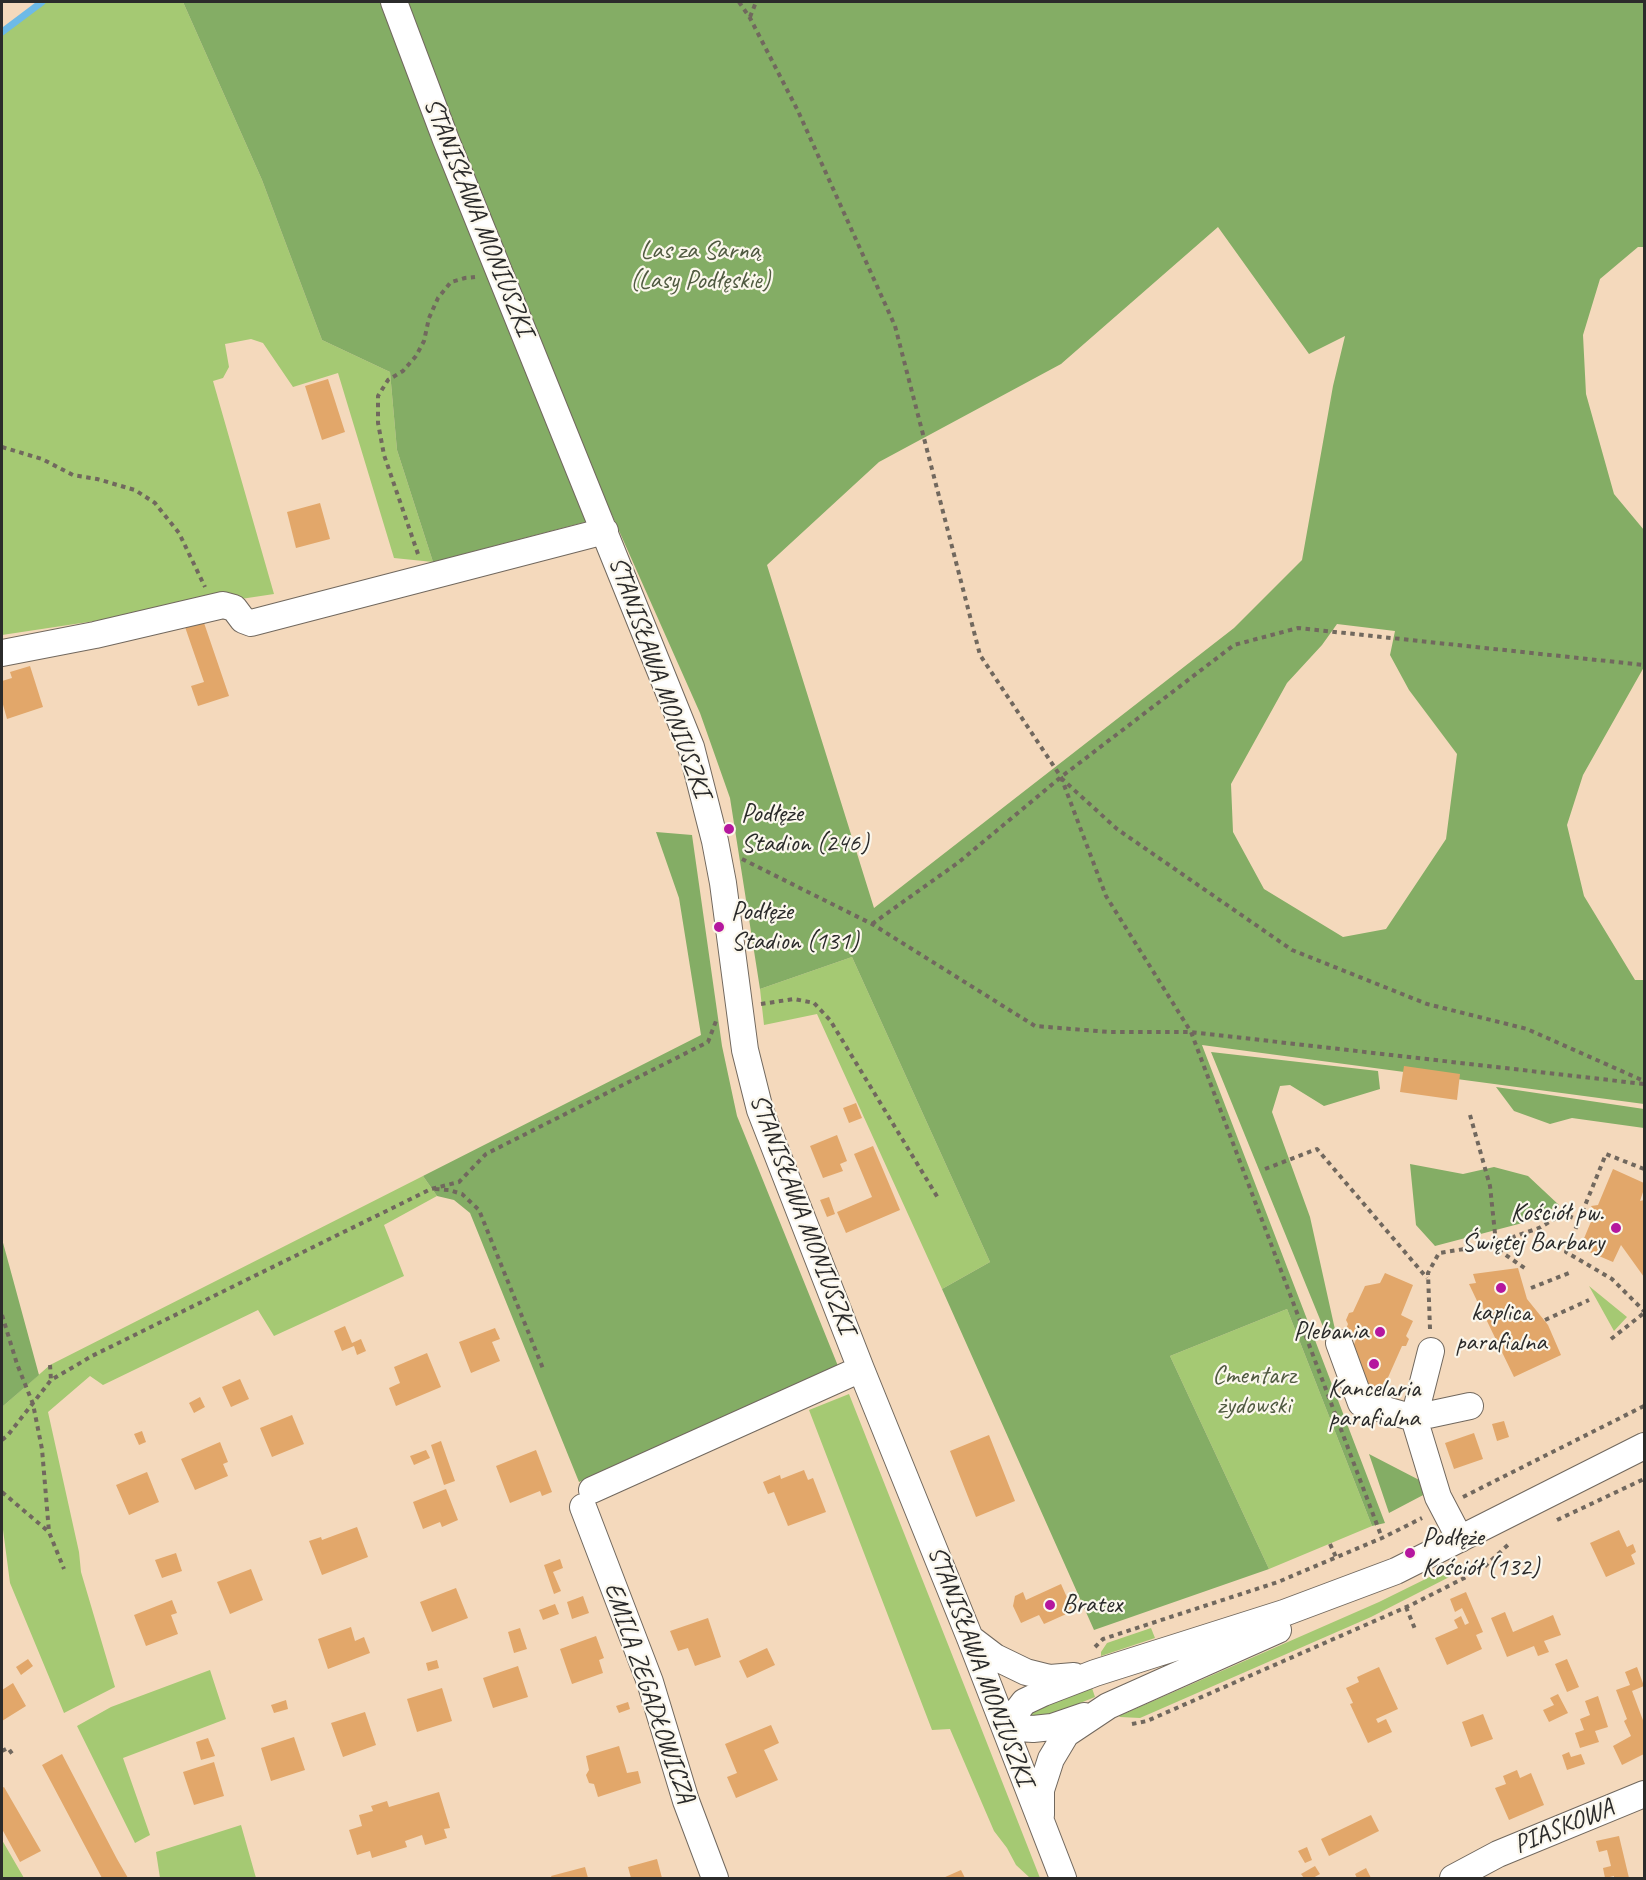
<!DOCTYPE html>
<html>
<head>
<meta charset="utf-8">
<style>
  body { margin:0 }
  #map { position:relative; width:1646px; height:1880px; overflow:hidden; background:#f4d9bc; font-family:Caveat,sans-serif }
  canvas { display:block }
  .frame { position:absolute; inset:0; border:3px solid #2b2b2b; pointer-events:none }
</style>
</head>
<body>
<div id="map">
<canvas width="1646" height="1880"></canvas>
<div class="frame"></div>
</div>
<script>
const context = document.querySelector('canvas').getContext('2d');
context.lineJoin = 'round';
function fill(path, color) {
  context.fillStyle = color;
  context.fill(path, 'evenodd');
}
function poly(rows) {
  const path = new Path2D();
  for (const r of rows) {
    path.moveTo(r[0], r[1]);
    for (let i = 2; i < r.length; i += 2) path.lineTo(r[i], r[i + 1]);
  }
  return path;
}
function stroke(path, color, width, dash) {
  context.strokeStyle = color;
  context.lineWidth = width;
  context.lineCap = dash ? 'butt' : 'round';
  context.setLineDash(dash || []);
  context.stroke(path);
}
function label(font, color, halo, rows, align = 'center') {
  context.font = font + ' Caveat,sans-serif';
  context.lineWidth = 4.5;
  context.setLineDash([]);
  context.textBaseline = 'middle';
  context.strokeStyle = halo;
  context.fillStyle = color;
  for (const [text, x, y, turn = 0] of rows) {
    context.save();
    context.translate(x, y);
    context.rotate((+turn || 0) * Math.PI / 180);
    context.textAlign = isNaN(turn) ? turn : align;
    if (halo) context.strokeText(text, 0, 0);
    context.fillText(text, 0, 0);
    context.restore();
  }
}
const green = poly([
  [42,2,183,2,262,180,322,340,390,372,397,450,433,562,394,558,338,373,293,387,263,343,251,339,225,344,229,367,223,378,213,381,274,594,2,635,2,32],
  [852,957,990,1262,942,1289,817,1014,764,1025,760,989],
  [423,1176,437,1196,384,1225,404,1276,274,1336,258,1310,103,1385,90,1376,48,1412,79,1552,81,1572,115,1687,64,1713,10,1583,2,1522,2,1407,50,1365],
  [1589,1286,1627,1317,1614,1331],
  [1287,1309,1372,1526,1269,1569,1170,1356],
  [849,1394,985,1738,1040,1878,1030,1878,1016,1865,1007,1848,994,1831,950,1729,932,1730,809,1410],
  [1460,1562,1463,1570,1371,1617,1140,1718,1120,1717,1119,1716,1379,1602],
  [1151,1628,1155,1638,1101,1656,1101,1652,1107,1643],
  [210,1670,226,1719,123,1758,150,1835,135,1843,77,1726,111,1707],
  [1092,1688,1095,1697,1048,1716,1031,1720,1027,1713,1033,1708],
  [241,1825,256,1878,160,1878,156,1852],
  [2,1840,24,1878,2,1878]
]);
const forest = poly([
  [183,2,1644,2,1644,247,1638,247,1600,279,1583,335,1586,394,1614,494,1644,530,1644,667,1583,775,1567,825,1584,896,1635,980,1644,980,1644,1104,1202,1045,1385,1523,1372,1526,1287,1309,1170,1356,1269,1569,1094,1630,942,1289,990,1262,852,957,760,989,730,798,700,713,612,515,433,562,397,450,390,372,322,340,262,180],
  [1218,227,1309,354,1345,336,1333,386,1302,560,1234,628,874,908,767,565,879,462,1061,364],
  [1337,624,1395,631,1390,655,1409,690,1457,754,1446,839,1386,929,1343,937,1264,889,1233,832,1231,784,1287,683,1322,645],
  [656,832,692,835,722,1046,737,1116,838,1366,579,1482,470,1213,454,1200,437,1196,423,1176,701,1035,679,898],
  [1211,1052,1378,1071,1380,1089,1324,1106,1290,1085,1280,1086,1272,1112,1310,1217,1336,1334,1328,1339],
  [1496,1087,1644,1109,1644,1128,1572,1118,1550,1124,1514,1111],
  [1410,1164,1463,1174,1494,1167,1528,1176,1559,1205,1530,1221,1435,1246,1416,1225],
  [2,1239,39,1375,2,1407],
  [1369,1454,1425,1483,1427,1493,1389,1513]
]);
const stream = poly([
  [2,32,42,2]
]);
const building = poly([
  [328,379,345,432,322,440,305,386],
  [320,503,330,539,296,548,287,512],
  [202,617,229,696,198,706,191,686,204,682,184,624],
  [30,666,43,707,7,719,2,701,2,681,12,678,10,672],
  [1404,1066,1460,1074,1457,1100,1400,1092],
  [856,1103,862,1118,849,1123,843,1108],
  [837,1135,847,1161,840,1164,843,1171,823,1178,810,1146],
  [873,1146,900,1210,846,1233,837,1212,872,1197,854,1154],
  [1613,1169,1644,1183,1644,1189,1640,1201,1644,1200,1644,1277,1621,1245,1613,1262,1580,1248,1595,1212,1591,1206,1598,1205],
  [829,1197,835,1214,827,1217,820,1200],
  [1518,1268,1527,1299,1548,1325,1561,1355,1514,1377,1486,1319,1482,1303,1478,1303,1469,1284,1476,1283,1473,1274],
  [1385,1273,1413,1285,1401,1315,1413,1321,1406,1336,1409,1339,1406,1346,1402,1346,1382,1391,1355,1379,1349,1356,1358,1335,1346,1329,1348,1324,1346,1320,1349,1313,1353,1312,1365,1286,1380,1283],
  [345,1326,352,1343,361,1339,366,1351,357,1355,354,1346,342,1351,334,1331],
  [495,1328,500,1339,492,1342,500,1361,471,1373,459,1342],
  [427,1353,441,1387,396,1406,389,1388,400,1383,394,1367],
  [240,1379,249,1399,231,1407,222,1387],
  [200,1397,205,1407,194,1413,189,1403],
  [292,1415,304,1444,272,1457,260,1428],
  [1504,1421,1509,1437,1497,1441,1492,1424],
  [142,1431,146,1442,139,1445,134,1434],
  [1474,1433,1483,1459,1454,1469,1445,1443],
  [989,1435,1015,1501,976,1517,950,1451],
  [441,1441,455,1481,444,1485,431,1445],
  [220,1442,228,1462,223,1464,228,1476,195,1490,181,1459],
  [426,1450,430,1458,414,1465,410,1456],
  [536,1450,552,1492,542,1496,540,1491,510,1503,496,1466],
  [804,1470,808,1480,813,1478,826,1512,788,1526,774,1492,768,1494,763,1482,780,1475,781,1479],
  [147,1472,159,1502,129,1515,116,1485],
  [446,1489,458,1520,442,1527,440,1522,423,1529,413,1502],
  [357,1527,368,1557,322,1575,309,1541,321,1537,322,1540],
  [1619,1530,1627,1547,1633,1544,1636,1552,1631,1555,1635,1564,1606,1577,1590,1543],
  [176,1553,182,1571,162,1578,155,1560],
  [560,1559,563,1568,553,1572,561,1591,554,1594,544,1565],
  [251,1569,263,1600,230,1614,217,1582],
  [1061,1584,1073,1611,1044,1624,1039,1615,1021,1623,1013,1606,1015,1596,1023,1592,1026,1600],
  [456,1588,468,1618,432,1632,420,1602],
  [1466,1592,1483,1632,1476,1635,1482,1649,1447,1665,1435,1638,1458,1628,1454,1620,1461,1616,1465,1625,1469,1623,1462,1608,1455,1612,1450,1599],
  [583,1596,589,1613,572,1619,567,1602],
  [172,1600,177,1613,171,1615,178,1634,146,1646,134,1615],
  [555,1604,559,1614,543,1620,539,1610],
  [1505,1612,1513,1632,1553,1615,1561,1635,1544,1641,1549,1652,1538,1656,1534,1646,1507,1657,1491,1618],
  [708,1618,721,1657,695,1666,688,1648,678,1651,670,1631],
  [351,1627,355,1641,364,1637,370,1653,328,1669,318,1639],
  [520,1628,527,1649,514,1653,508,1632],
  [596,1636,604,1658,599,1660,603,1673,572,1684,560,1649],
  [767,1648,775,1665,747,1678,739,1661],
  [28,1659,33,1666,21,1675,16,1667],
  [1567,1659,1579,1687,1567,1692,1555,1664],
  [437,1660,439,1668,428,1671,426,1663],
  [518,1666,528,1697,493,1708,483,1678],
  [1379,1667,1398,1709,1376,1719,1378,1723,1386,1719,1392,1732,1368,1743,1350,1704,1353,1703,1346,1688,1359,1682,1357,1677],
  [1637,1667,1644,1686,1632,1691,1644,1723,1644,1754,1622,1765,1613,1746,1631,1736,1624,1721,1627,1719,1616,1690,1630,1685,1625,1672],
  [13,1683,26,1706,2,1721,2,1690],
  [442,1688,452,1721,417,1732,407,1699],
  [1558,1694,1568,1713,1549,1722,1543,1710,1554,1705,1550,1698],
  [1598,1696,1608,1727,1595,1731,1599,1742,1580,1748,1575,1733,1584,1730,1580,1719,1590,1715,1585,1701],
  [286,1700,288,1709,274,1713,271,1705],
  [628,1702,630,1709,619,1713,616,1706],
  [365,1712,376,1745,343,1757,331,1723],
  [1483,1714,1493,1739,1471,1747,1462,1722],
  [771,1725,779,1743,764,1750,778,1780,736,1798,727,1777,737,1773,725,1744],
  [294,1737,305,1770,271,1781,261,1748],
  [208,1738,215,1756,201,1760,196,1742],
  [619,1746,627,1773,638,1771,641,1783,598,1797,594,1784,589,1783,586,1775,589,1770,586,1756],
  [1569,1752,1571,1757,1581,1754,1585,1764,1567,1770,1562,1755],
  [62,1754,117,1859,128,1878,102,1878,42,1765],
  [214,1762,224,1796,194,1805,183,1772],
  [1517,1770,1520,1778,1531,1773,1544,1805,1509,1820,1495,1788,1506,1784,1503,1776],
  [4,1787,41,1851,20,1862,2,1829,2,1788],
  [439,1792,450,1828,444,1829,447,1838,425,1845,422,1835,405,1841,407,1847,372,1858,370,1851,357,1855,349,1830,362,1826,359,1815,373,1811,371,1806,387,1801,389,1807],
  [1371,1815,1379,1831,1329,1856,1321,1839],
  [1619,1836,1629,1878,1614,1878,1614,1876,1605,1878,1603,1868,1611,1866,1607,1850,1599,1852,1596,1841],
  [1307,1847,1312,1860,1305,1863,1298,1851],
  [657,1859,662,1878,631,1878,628,1867],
  [1315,1866,1320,1874,1313,1878,1304,1878,1301,1874],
  [585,1867,588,1878,552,1878,551,1876],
  [1366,1868,1371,1878,1357,1878,1355,1874],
  [961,1870,965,1878,943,1878]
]);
const path = poly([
  [739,2,750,18,798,111,895,326,980,655,1061,777,1106,896,1191,1032,1382,1538],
  [750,17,756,2],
  [2,447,42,459,73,475,97,479,135,490,155,503,179,533,205,587],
  [418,554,384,455,378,423,378,396,388,380,403,371,416,356,424,341,429,318,438,298,451,282,465,278,475,277],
  [1061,778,1117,829,1292,950,1427,1004,1527,1029,1644,1081],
  [742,859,872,924,1035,1026,1109,1032,1191,1032,1644,1084],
  [872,924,959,862,1061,777,1234,645,1298,628,1644,665],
  [761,1004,794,999,814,1003,830,1020,938,1198],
  [1470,1115,1490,1186,1496,1243],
  [1265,1169,1317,1149,1427,1278],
  [1644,1169,1606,1154,1566,1252,1612,1279,1644,1311],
  [435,1189,449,1190,462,1194,479,1210,544,1371],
  [1491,1245,1526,1269],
  [1531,1288,1569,1273],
  [2,1315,17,1364,33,1404,42,1449,49,1532,64,1569],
  [1545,1320,1589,1300],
  [1430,1329,1428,1273,1439,1253,1490,1245,1539,1228,1563,1214,1579,1220],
  [1611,1339,1644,1313],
  [50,1365,51,1380],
  [2,1440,8,1435,51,1380,92,1356,431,1189,459,1182,486,1154,708,1042,716,1021],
  [2,1492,49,1532],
  [1463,1497,1644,1406],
  [1557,1520,1644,1479],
  [1330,1544,1336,1557],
  [1406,1607,1415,1629],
  [1095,1647,1103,1639,1278,1582,1382,1538,1422,1518],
  [1132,1724,1147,1721,1411,1605,1482,1569,1510,1543],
  [2,1751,8,1748,13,1755]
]);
const minor = poly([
  [394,2,446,140,691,747,715,841,723,883,745,1050,760,1110,861,1369,970,1638,1063,1878],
  [2,653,95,635,223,605,234,608,243,620,251,623,605,531],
  [1339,1343,1361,1403,1414,1418,1470,1406],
  [1431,1351,1414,1418,1438,1497,1460,1539],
  [592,1490,861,1369],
  [583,1507,650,1682,686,1801,715,1878],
  [970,1638,995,1657,1026,1672,1050,1678,1074,1676],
  [1005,1727,1024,1702,1043,1693,1095,1673,1284,1613,1396,1571,1644,1446],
  [1005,1727,1033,1729,1052,1727,1084,1716],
  [1041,1815,1041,1790,1051,1759,1066,1734,1108,1706,1278,1630],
  [1453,1878,1498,1854,1644,1794]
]);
const markers = [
  [729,829,6,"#b5179e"],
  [719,927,6,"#b5179e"],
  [1616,1228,6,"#b5179e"],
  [1501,1288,6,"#b5179e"],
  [1380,1332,6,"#b5179e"],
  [1374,1364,6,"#b5179e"],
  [1410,1553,6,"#b5179e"],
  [1050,1605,6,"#b5179e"]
];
const streetNames = [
  ["STANISŁAWA MONIUSZKI",478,217,68],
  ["STANISŁAWA MONIUSZKI",659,677,70],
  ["STANISŁAWA MONIUSZKI",802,1214,69],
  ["STANISŁAWA MONIUSZKI",980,1666,69],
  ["EMILA ZEGADŁOWICZA",649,1693,71],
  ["PIASKOWA",1564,1827,-22]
];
const parkNames = [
  ["Las za Sarną",700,251],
  ["(Lasy Podłęskie)",700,281],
  ["Cmentarz",1254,1376],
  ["żydowski",1254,1406]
];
const poiNames = [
  ["Podłęże",741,814],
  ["Stadion (246)",741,844],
  ["Podłęże",731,912],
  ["Stadion (131)",731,942],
  ["Kościół pw.",1604,1213,"right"],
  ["Świętej Barbary",1604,1243,"right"],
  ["kaplica",1501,1313,"center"],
  ["parafialna",1501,1343,"center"],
  ["Plebania",1368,1332,"right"],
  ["Kancelaria",1374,1389,"center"],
  ["parafialna",1374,1419,"center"],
  ["Podłęże",1422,1538],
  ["Kościół (132)",1422,1568],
  ["Bratex",1062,1605]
];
fill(green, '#a5c973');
fill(forest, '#84ad65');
stroke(stream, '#6dbae7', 7);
fill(building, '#e2a76a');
stroke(minor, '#71685e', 28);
stroke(path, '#71685e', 4, [4.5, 4.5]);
stroke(minor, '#fff', 26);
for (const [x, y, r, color] of markers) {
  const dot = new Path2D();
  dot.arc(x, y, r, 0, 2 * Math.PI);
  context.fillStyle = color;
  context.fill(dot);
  stroke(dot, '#fbf7ec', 2);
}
label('26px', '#2b2b2b', '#fbf7ec', streetNames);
label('26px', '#505a41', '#fbf7ec', parkNames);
label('26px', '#2b2b2b', '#fbf7ec', poiNames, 'left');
</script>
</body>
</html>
